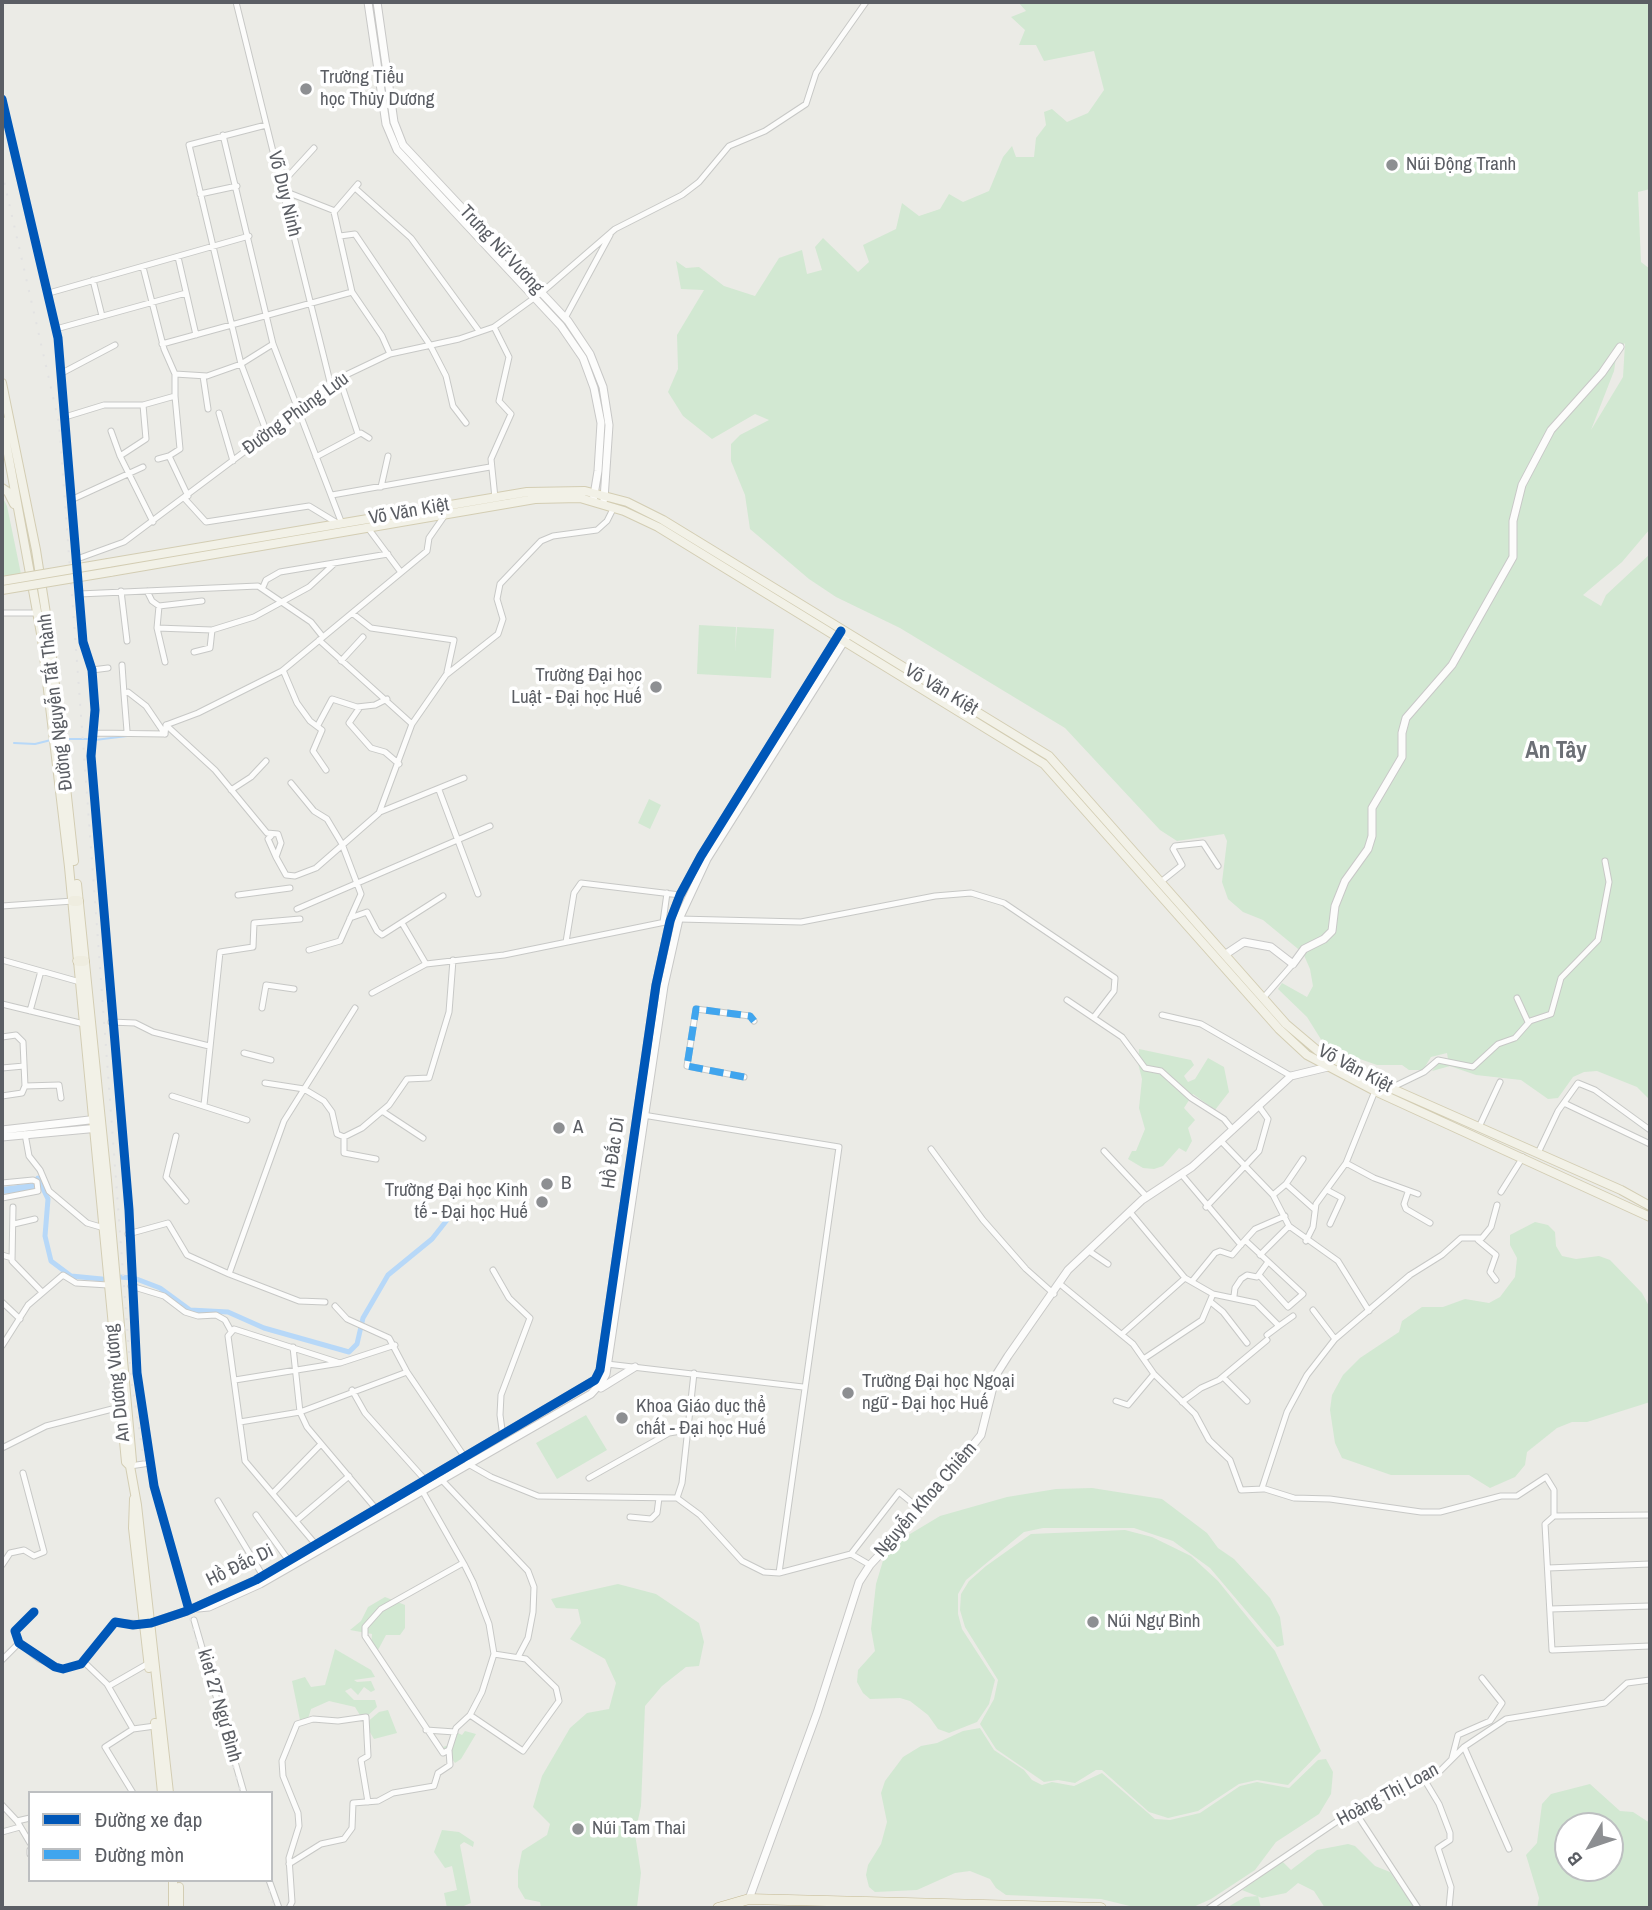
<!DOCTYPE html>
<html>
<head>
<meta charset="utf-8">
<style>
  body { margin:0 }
  #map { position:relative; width:1652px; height:1910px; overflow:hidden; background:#ebebe6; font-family:"Archivo Narrow",sans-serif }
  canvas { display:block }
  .frame { position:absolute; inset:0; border:4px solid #5b5e64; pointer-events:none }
  .legend { position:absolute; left:28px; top:1791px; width:245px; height:91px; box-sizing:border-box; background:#fff; border:2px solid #bdbfc1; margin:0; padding:9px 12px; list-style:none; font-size:21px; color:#5b5e64 }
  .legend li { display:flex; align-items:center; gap:14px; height:35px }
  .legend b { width:35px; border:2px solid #bdbfc1 }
  .north { position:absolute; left:1554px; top:1812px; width:70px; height:70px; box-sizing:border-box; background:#fff; border:2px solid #bdbfc1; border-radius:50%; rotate:231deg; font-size:19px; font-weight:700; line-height:28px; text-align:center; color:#5b5e64 }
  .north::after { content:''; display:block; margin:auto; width:24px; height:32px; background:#8d8f92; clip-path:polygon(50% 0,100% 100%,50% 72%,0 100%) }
</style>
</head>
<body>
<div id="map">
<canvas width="1652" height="1910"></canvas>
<div class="frame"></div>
<ul class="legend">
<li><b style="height:9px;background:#0057b8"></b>Đường xe đạp</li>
<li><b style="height:9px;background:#40a5ee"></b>Đường mòn</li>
</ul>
<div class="north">B</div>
</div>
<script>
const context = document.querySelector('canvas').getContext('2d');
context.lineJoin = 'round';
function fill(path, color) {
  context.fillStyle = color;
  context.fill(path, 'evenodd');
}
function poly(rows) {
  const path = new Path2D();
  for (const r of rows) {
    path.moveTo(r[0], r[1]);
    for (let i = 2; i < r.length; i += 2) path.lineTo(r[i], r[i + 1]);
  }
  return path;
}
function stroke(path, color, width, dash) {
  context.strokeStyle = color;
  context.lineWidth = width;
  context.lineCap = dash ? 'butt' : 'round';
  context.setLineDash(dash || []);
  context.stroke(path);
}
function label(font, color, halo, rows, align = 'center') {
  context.font = font + ' "Archivo Narrow",sans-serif';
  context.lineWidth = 7;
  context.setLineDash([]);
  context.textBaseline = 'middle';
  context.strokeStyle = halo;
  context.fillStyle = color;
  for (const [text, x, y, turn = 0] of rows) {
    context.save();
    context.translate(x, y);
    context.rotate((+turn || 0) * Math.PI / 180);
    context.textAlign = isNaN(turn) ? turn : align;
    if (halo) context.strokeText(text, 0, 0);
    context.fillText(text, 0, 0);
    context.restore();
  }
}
const green = poly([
  [1018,2,1650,2,1650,189,1638,192,1641,262,1650,269,1650,529,1622,562,1583,595,1601,606,1606,595,1650,554,1650,1100,1637,1087,1597,1071,1584,1072,1573,1077,1558,1098,1548,1099,1521,1080,1476,1075,1450,1066,1432,1071,1442,1059,1448,1059,1447,1053,1431,1057,1423,1070,1409,1070,1402,1065,1377,1065,1340,1052,1322,1041,1307,1017,1278,989,1282,983,1307,997,1313,986,1310,969,1303,953,1263,920,1243,912,1228,899,1222,882,1227,841,1224,834,1177,841,1160,830,1065,728,900,628,836,597,809,579,750,529,745,495,731,461,731,444,740,435,769,420,755,414,712,439,683,416,668,392,678,369,677,335,704,290,681,289,676,261,686,268,699,267,724,286,755,296,779,258,802,250,807,274,822,270,815,247,823,238,858,272,869,262,863,245,896,229,902,203,919,216,940,209,949,194,963,202,989,191,1003,157,1012,146,1016,157,1034,157,1036,138,1046,125,1044,112,1052,109,1067,122,1088,113,1104,90,1094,51,1044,61,1036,45,1019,45,1025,30,1011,17,1026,11],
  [1625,343,1623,377,1591,430,1614,371,1617,351],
  [2,496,7,506,21,574,2,576],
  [699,625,736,627,735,652,737,627,774,629,771,678,697,674],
  [649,799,661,805,650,829,638,823],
  [1139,1049,1191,1060,1194,1065,1184,1076,1188,1082,1195,1079,1208,1058,1224,1067,1229,1092,1215,1110,1193,1094,1184,1108,1195,1120,1188,1128,1192,1141,1186,1152,1179,1148,1163,1166,1154,1169,1143,1168,1128,1159,1132,1151,1136,1151,1145,1129,1139,1108,1142,1079,1138,1063],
  [1535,1222,1548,1225,1555,1232,1556,1246,1562,1256,1576,1259,1599,1256,1610,1260,1642,1293,1650,1308,1650,1402,1587,1422,1572,1422,1557,1428,1527,1452,1525,1465,1515,1477,1490,1488,1469,1475,1391,1475,1342,1458,1335,1443,1330,1410,1332,1395,1343,1375,1360,1358,1399,1332,1402,1321,1422,1307,1443,1307,1465,1299,1489,1303,1500,1297,1515,1277,1517,1258,1510,1245,1510,1235],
  [586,1415,607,1450,557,1479,536,1443],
  [1092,1488,1162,1499,1207,1533,1218,1548,1234,1559,1270,1598,1280,1617,1284,1645,1277,1647,1210,1568,1173,1541,1134,1528,1043,1528,1024,1532,1013,1541,966,1580,958,1594,958,1614,962,1629,995,1680,989,1704,977,1722,949,1733,938,1729,928,1715,910,1701,900,1698,870,1699,863,1693,857,1682,858,1670,875,1651,871,1629,876,1584,885,1554,890,1546,940,1516,1007,1497,1056,1489],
  [1125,1530,1152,1537,1191,1556,1218,1581,1275,1651,1321,1751,1288,1785,1257,1780,1239,1784,1198,1811,1168,1818,1149,1812,1102,1770,1096,1770,1075,1783,1058,1780,1044,1782,996,1749,980,1724,994,1699,998,1680,965,1627,960,1610,961,1594,969,1581,986,1566,1031,1534],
  [618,1584,656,1594,699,1623,704,1642,699,1666,686,1667,662,1686,645,1706,641,1806,635,1834,641,1873,637,1907,541,1908,540,1902,525,1899,518,1887,518,1871,522,1851,547,1835,550,1824,533,1807,542,1776,570,1728,587,1713,609,1709,616,1683,605,1659,570,1639,581,1623,578,1609,556,1608,551,1599],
  [385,1597,405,1605,405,1628,400,1635,386,1635,378,1650,371,1646,372,1634,350,1630,361,1621,368,1607],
  [335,1649,371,1670,375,1677,354,1680,357,1682,371,1681,375,1690,371,1692,364,1687,358,1695,351,1688,345,1691,354,1700,375,1700,377,1707,363,1720,355,1707,329,1701,311,1709,308,1719,300,1720,292,1681,305,1677,311,1687,325,1685],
  [388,1710,397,1733,374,1739,365,1724,379,1712],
  [980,1728,994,1750,1024,1770,1032,1780,1042,1785,1052,1782,1074,1786,1102,1773,1155,1819,1170,1820,1200,1813,1240,1786,1257,1782,1289,1788,1318,1760,1326,1759,1333,1772,1331,1794,1319,1814,1276,1842,1255,1870,1211,1899,1191,1908,1138,1908,1101,1899,1006,1895,996,1888,990,1879,970,1871,955,1873,917,1890,875,1892,869,1887,866,1875,868,1865,881,1844,887,1822,881,1793,885,1781,903,1757,921,1746,937,1743,963,1731],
  [465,1731,476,1734,461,1759,455,1763,443,1747,449,1745,458,1733,462,1735],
  [1590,1784,1620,1811,1633,1812,1650,1823,1650,1907,1537,1908,1539,1898,1526,1855,1537,1843,1542,1804,1551,1794],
  [1568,1826,1610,1826,1610,1868,1568,1868],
  [442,1830,459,1832,474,1842,473,1847,464,1842,460,1845,471,1903,459,1908,447,1908,444,1893,457,1890,452,1866,445,1868,434,1852],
  [1348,1844,1355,1846,1375,1866,1390,1872,1415,1908,1325,1908,1314,1891,1298,1883,1286,1893,1262,1898,1242,1890,1282,1861,1291,1870,1317,1850],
  [1258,1896,1261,1908,1226,1908,1245,1897]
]);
const water = poly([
  [34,1183,34,1191,2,1194,2,1187]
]);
const stream = poly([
  [64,739,90,739],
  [95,740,127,736],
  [14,743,35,744,51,740]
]);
const canal = poly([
  [38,1178,48,1199,45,1236,51,1261,71,1276,102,1279],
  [119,1277,134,1278,160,1288,190,1310,228,1312,264,1328,349,1352,357,1344,363,1318,388,1275,432,1239,447,1220]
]);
const street = poly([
  [236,2,331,386],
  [2,99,58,338,83,642,92,670,95,710,91,756,129,1210,137,1373,154,1486,189,1610],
  [266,125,189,145,241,364,267,433],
  [223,135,273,344,342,524],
  [282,183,314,148],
  [358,184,334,212,352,292,382,336,390,354],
  [355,188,411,238,479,331],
  [284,191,335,211],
  [200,194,237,186],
  [340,236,355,234,430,345,446,376,453,406,466,423],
  [178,257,196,335],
  [93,280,102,316],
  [49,293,249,236],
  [565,318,610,235],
  [494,327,509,357,499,401,511,414,491,459,495,498],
  [56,329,186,293],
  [162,344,352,292],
  [62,373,115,345],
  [175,374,207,376,241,364,273,344],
  [203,376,208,409],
  [340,380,358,434],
  [175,396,180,449,169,456,188,496],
  [219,413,233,461],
  [65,417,104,405,143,405,175,396,175,374,164,349,143,267],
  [111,431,120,456,153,522],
  [120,456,146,439,143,405],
  [316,457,361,433,369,438],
  [158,459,169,456],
  [381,487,388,456],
  [332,495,490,467],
  [73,499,143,467],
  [185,499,206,522,309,506,337,523],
  [368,528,400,571],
  [77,559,124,542,348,374,390,354,459,339,494,327,541,293,615,229,682,195,699,182,729,146,765,131,806,104,816,73,866,2],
  [263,587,266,580,280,572,388,554],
  [121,591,127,641],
  [147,591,152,601,159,606,157,628,165,662],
  [79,594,258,586,311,622,323,637],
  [159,606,202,601],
  [2,613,37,613],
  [352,613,371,628,454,640,447,672],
  [157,628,212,630,254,617,309,587,335,563],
  [319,640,412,724],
  [194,652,210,648,212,630],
  [341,661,363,637],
  [122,665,124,694],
  [92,670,108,668],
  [283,670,297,703,310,721,322,730,313,751,326,770],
  [360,707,349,723,371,748,385,752,399,764],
  [166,725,215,770,267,833,278,834,281,843,276,857,286,875,295,876,316,868,379,813,412,724,446,675,498,634,503,619,497,599,500,584,541,541,553,536,597,530,607,521,614,507],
  [318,725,332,699,357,707,375,705,387,699],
  [127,731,124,694,128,692,146,706,165,734],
  [95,733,165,734,166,725,198,713,282,671,427,551,429,538,445,515],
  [291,783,314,811,327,819,342,844,361,894,340,941,309,950],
  [231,790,251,777,266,761],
  [439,790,478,894],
  [380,812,464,778],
  [271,836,268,839,276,857],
  [1162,881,1182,865,1173,849,1175,846,1203,843,1218,866],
  [238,895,290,888],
  [2,906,73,901],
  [297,909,490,826],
  [350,918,367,912,377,931,382,935,443,896],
  [679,919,801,922,935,896,971,893,1004,903,1115,978,1114,991,1094,1017],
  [663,922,667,893],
  [402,923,426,964],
  [566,942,574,893,581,883,680,895],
  [2,960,80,982],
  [372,993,426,964,504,955,670,921],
  [1264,997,1293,964],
  [1517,998,1528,1022],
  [1067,1000,1122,1037,1145,1068,1161,1071,1191,1098,1224,1119,1233,1130],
  [2,1004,84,1024],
  [262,1008,266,985,294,989],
  [30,1011,41,971],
  [1162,1015,1201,1024,1291,1076],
  [111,1022,135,1023,153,1032,209,1046],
  [2,1037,16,1035,23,1042,25,1086,22,1093,2,1096],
  [244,1053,271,1060],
  [2,1068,24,1066],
  [744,1077,687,1066,696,1009,750,1016,754,1021],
  [265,1083,304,1089,324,1101,332,1112,337,1134,344,1137,362,1128,389,1105,407,1079,429,1078,449,1012,453,960],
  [25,1086,59,1085,61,1098],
  [1391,1088,1424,1072,1438,1060,1473,1067,1498,1044,1515,1038,1530,1021,1551,1014,1561,978,1598,940,1609,882,1605,861],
  [172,1096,247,1120],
  [1564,1103,1650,1144],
  [204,1105,220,952,253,947,254,923,300,919],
  [382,1111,423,1138],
  [643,1115,839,1147,779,1573],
  [1479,1127,1500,1082],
  [25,1134,29,1156,40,1170,49,1191,87,1223,104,1228],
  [176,1136,166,1177,186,1201],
  [344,1137,344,1153,376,1159],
  [1221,1141,1273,1195,1289,1226,1338,1261,1369,1311],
  [931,1149,983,1220,1026,1269,1054,1294],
  [1104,1151,1147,1197],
  [1538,1153,1558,1111,1578,1083,1595,1090,1650,1130],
  [1346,1163,1374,1178,1418,1194],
  [1182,1175,1241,1245],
  [2,1183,33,1180,37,1182,38,1191,2,1198],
  [1286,1184,1303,1159],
  [1327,1190,1342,1198,1330,1224],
  [1408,1192,1404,1204,1406,1209,1430,1223],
  [1501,1192,1523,1157],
  [1273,1195,1286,1184,1314,1209],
  [1497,1205,1491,1227,1482,1238,1461,1238,1442,1255,1410,1275,1335,1339,1307,1375,1287,1412,1262,1488,1294,1498,1330,1499,1421,1512,1440,1512,1501,1496,1517,1496,1546,1477,1554,1490,1554,1516],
  [13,1207,12,1261,42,1292],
  [1206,1207,1259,1151,1268,1119,1258,1105],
  [1130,1212,1185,1278,1213,1294,1256,1303,1279,1326,1267,1335],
  [14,1224,35,1219],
  [128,1234,168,1223,187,1255,229,1274],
  [1245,1240,1255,1229,1285,1216],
  [1478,1240,1496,1255,1490,1272,1496,1280],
  [1306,1241,1313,1227,1316,1204,1346,1163,1375,1091],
  [1089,1251,1108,1264],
  [2,1255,12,1258],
  [1260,1255,1289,1226],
  [493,1270,509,1298,530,1318,501,1395,500,1415,503,1437],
  [1193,1280,1215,1253,1220,1251,1232,1255,1245,1240,1303,1294,1288,1307,1259,1275],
  [1060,1284,1133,1344,1154,1374,1195,1414,1209,1440,1230,1460,1241,1490,1263,1489],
  [131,1286,164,1296,185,1312,198,1316,216,1315,225,1320,231,1331],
  [1234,1296,1235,1288,1241,1279,1247,1275,1257,1277,1268,1262],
  [2,1302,20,1319],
  [325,1302,299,1301,229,1274,284,1121,355,1008],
  [1212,1303,1223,1312,1247,1343],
  [335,1306,347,1319,389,1338,407,1372,470,1465,491,1477,538,1496,677,1498,700,1515,742,1561,764,1572,779,1573,851,1554,870,1565],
  [1313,1310,1335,1339],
  [1279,1326,1293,1316],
  [1122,1334,1185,1278],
  [2,1346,28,1305,63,1275,76,1283,108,1285],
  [293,1347,300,1412,307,1427,377,1510],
  [1145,1358,1202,1320,1213,1294],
  [607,1364,803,1387],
  [1223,1377,1247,1401],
  [235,1380,340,1363,395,1345],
  [352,1390,365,1413,427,1482],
  [1116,1401,1128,1405,1154,1374],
  [1182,1402,1201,1388,1219,1380,1267,1340],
  [240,1422,300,1412,407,1372],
  [2,1448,46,1426,124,1406],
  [130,1466,150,1463],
  [439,1477,528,1571,534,1587,533,1612,528,1638,518,1657],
  [589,1478,669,1433,687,1430],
  [423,1492,465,1566,473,1582,489,1624,494,1654,482,1692,470,1715,456,1728,449,1750,443,1753,365,1636,365,1627,381,1609,463,1563],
  [273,1493,320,1445],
  [677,1498,682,1483,694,1373],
  [218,1501,263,1576],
  [256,1515,289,1561],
  [1650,1515,1554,1516,1545,1524,1552,1650,1650,1646],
  [630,1517,651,1519,657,1513,659,1498],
  [296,1521,349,1476],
  [317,1546,245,1461,228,1336,234,1329,340,1363],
  [851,1554,899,1492,921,1510],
  [2,1565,10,1553,24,1550,34,1556,44,1552,23,1473],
  [1548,1568,1650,1564],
  [1550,1609,1650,1606],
  [34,1612,15,1631,19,1643,39,1659,63,1669,81,1664,115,1622,144,1624],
  [194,1620,244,1793],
  [2,1660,19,1643],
  [84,1662,107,1684,133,1729],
  [109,1686,149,1663],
  [470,1715,523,1751,559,1701,556,1688,526,1659,494,1654],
  [426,1730,455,1732],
  [1464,1747,1509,1849],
  [1452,1758,1458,1735,1490,1721,1502,1703,1482,1678],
  [1424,1779,1439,1804,1450,1833,1450,1840,1438,1848,1451,1887,1449,1908],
  [133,1793,105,1747,133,1729,155,1726],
  [2,1805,17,1821],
  [1354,1810,1418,1908],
  [30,1818,17,1821,30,1843],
  [2,1832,20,1827],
  [30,1850,30,1854],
  [289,1864,321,1844,344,1839,352,1828,353,1803,378,1801,393,1793,434,1786,438,1773,450,1765,449,1750],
  [269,1880,279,1908],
  [289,1908,292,1902,289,1858,299,1826,298,1813,283,1776,282,1761,297,1724,313,1719,338,1721,366,1717,368,1756,361,1760,368,1802],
  [1209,1908,1354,1810,1437,1774,1464,1747,1506,1719,1605,1703,1627,1683,1650,1680]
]);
const secondary = poly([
  [368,2,386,124,397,150,561,326,583,358,594,388,601,423,598,471,593,501],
  [377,2,394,122,403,145,568,321,590,354,603,387,609,425,604,499],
  [1226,954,1244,942,1271,947,1293,964,1304,949,1324,939,1332,931,1335,906,1345,881,1368,849,1372,836,1372,808,1402,757,1402,733,1406,718,1452,665,1513,557,1513,521,1522,485,1551,430,1602,373,1620,347],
  [2,1130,98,1119],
  [2,1137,99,1128],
  [601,1388,635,1367],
  [198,1608,209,1607,260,1584,591,1394,601,1383,606,1374,664,986,679,919,707,859,848,635],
  [151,1623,187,1611,256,1580,595,1380,600,1370,656,985,670,921,680,895,701,856,840,633],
  [749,1899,817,1713,859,1582,870,1565,921,1510,981,1435,996,1375,1008,1356,1068,1270,1142,1200,1192,1167,1291,1076,1328,1067]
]);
const primary = poly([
  [2,383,36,550,50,639,74,861],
  [2,421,42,639,69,867,126,1462,130,1466,137,1505,169,1793],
  [2,488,8,492,14,504],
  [108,563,527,492,585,491,627,502,663,520,1049,756,1286,1024,1318,1051,1379,1083,1621,1190,1650,1206],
  [110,572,535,499,580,498,624,511,658,527,1044,764,1279,1029,1307,1055,1375,1091,1650,1217],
  [77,884,107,1180,132,1461,130,1466],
  [134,1499,133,1528,149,1668],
  [155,1723,162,1793],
  [173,1880,173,1908],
  [179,1887,179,1908]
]);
const highway = poly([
  [73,901,78,901],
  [78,961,84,961],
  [718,1908,749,1899,1101,1908]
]);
const rail = poly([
  [2,172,59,423,131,1379,145,1465,241,1793],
  [266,1880,274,1908]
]);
const primaryBridge = poly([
  [2,581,108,563],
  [2,590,110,572]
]);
const quiet = poly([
  [744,1077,687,1066,696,1009,750,1016,754,1021]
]);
const cycleway = poly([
  [2,99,58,338,83,642,92,670,95,710,91,756,129,1210,137,1373,154,1486,189,1610],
  [34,1612,15,1631,19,1643,55,1667,63,1669,81,1664,115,1622,133,1625,151,1623,187,1611,256,1580,595,1380,600,1370,656,985,670,921,680,895,701,856,841,631]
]);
const markers = [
  [306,89,7,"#8d8f92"],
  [1392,165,7,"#8d8f92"],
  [656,687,7,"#8d8f92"],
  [559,1128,7,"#8d8f92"],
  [547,1184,7,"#8d8f92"],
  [542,1202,7,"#8d8f92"],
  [848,1393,7,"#8d8f92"],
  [622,1418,7,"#8d8f92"],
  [1093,1622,7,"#8d8f92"],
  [578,1829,7,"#8d8f92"]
];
const poiNames = [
  ["Trường Tiểu",320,78],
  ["học Thủy Dương",320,100],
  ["Núi Động Tranh",1406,165],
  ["Trường Đại học",642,676,"right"],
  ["Luật - Đại học Huế",642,698,"right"],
  ["A",573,1128],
  ["B",561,1184],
  ["Trường Đại học Kinh",528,1191,"right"],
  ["tế - Đại học Huế",528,1213,"right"],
  ["Trường Đại học Ngoại",862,1382],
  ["ngữ - Đại học Huế",862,1404],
  ["Khoa Giáo dục thể",636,1407],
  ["chất - Đại học Huế",636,1429],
  ["Núi Ngự Bình",1107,1622],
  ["Núi Tam Thai",592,1829]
];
const streetNames = [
  ["Võ Duy Ninh",284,194,76],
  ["Trưng Nữ Vương",501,250,47],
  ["Đường Phùng Lưu",296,414,-36],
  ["Võ Văn Kiệt",409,512,-10],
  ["Võ Văn Kiệt",941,690,31],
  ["Đường Nguyễn Tất Thành",56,702,-97],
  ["Võ Văn Kiệt",1355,1069,28],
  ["Hồ Đắc Di",614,1153,-82],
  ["An Dương Vương",118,1383,-96],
  ["Nguyễn Khoa Chiêm",926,1500,-49],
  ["Hồ Đắc Di",240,1566,-26],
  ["kiet 27 Ngự Bình",219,1706,74],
  ["Hoàng Thị Loan",1388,1795,-28]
];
const quarterNames = [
  ["An Tây",1556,752]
];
fill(green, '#d2e8d2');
fill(water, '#b7d8f8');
stroke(stream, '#b7d8f8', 2);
stroke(canal, '#b7d8f8', 5);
stroke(street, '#c7c8c6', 7);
stroke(secondary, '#c8c8c7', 9);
stroke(primary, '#d3cdb3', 10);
stroke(highway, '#c3b892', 11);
stroke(street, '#fcfcfb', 5);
stroke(secondary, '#fcfcfb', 7);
stroke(primary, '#f2f1e7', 8);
stroke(highway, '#efede0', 10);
stroke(rail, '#e2e2e2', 2, [2, 9]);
stroke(primaryBridge, '#d3cdb3', 10, []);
stroke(primaryBridge, '#f2f1e7', 8);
stroke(quiet, '#40a5ee', 7, [14, 7]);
stroke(cycleway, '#0057b8', 9);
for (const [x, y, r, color] of markers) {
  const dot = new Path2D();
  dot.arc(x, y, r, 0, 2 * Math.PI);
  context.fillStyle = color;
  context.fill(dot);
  stroke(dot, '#fff', 2.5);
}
label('19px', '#5b5e64', '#fff', poiNames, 'left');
label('19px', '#5b5e64', '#fff', streetNames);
label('bold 23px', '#6c7076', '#fff', quarterNames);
</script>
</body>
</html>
